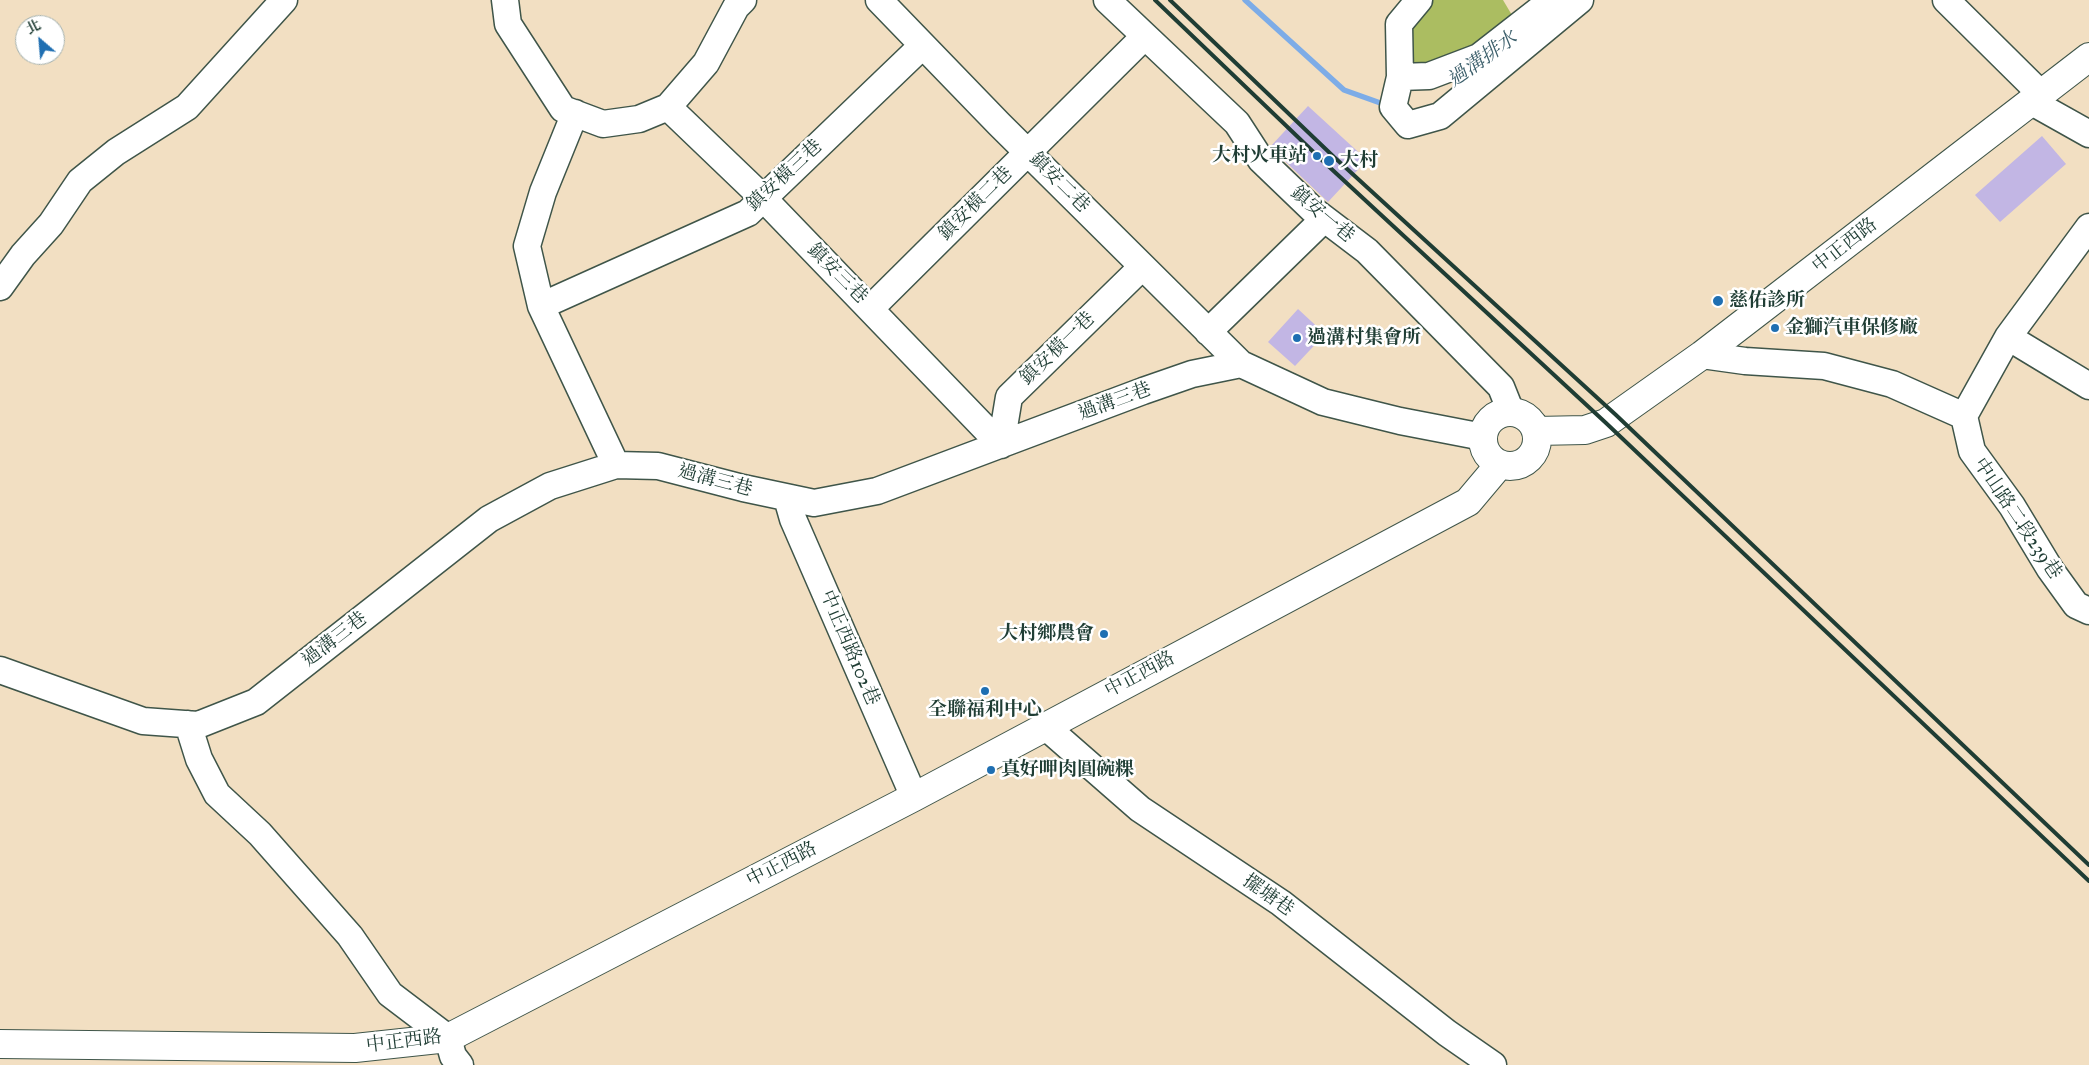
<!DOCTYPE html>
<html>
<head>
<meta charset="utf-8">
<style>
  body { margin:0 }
  #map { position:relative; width:2089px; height:1065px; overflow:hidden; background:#f2dfc2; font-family:"IM FELL Great Primer","Noto Serif TC",serif }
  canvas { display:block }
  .north { position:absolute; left:15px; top:15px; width:50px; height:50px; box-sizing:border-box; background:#fff; border:1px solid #a5b1ae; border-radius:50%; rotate:333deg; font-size:14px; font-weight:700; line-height:20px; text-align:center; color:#1f3d34 }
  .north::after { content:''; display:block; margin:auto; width:18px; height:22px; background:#1f6fb2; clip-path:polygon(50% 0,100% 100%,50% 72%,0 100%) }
</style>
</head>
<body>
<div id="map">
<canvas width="2089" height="1065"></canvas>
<div class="north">北</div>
</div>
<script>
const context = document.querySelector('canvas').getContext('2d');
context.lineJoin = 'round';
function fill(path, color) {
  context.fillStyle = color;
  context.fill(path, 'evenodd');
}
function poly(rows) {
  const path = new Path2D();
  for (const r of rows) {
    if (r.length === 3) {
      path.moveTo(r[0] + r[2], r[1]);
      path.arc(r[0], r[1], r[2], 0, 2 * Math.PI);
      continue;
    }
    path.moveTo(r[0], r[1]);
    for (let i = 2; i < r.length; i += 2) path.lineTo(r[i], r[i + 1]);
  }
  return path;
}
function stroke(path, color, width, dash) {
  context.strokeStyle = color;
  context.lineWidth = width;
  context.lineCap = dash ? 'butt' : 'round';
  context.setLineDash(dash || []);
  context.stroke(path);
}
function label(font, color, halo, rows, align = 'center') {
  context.font = font + ' "IM FELL Great Primer","Noto Serif TC",serif';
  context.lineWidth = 5;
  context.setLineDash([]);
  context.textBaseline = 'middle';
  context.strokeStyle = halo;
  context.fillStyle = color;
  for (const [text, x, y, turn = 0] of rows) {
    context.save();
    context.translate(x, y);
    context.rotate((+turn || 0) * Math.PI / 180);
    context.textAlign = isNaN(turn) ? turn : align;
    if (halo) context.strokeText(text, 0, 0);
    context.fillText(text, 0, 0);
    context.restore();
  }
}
const green = poly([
  [1419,0,1503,0,1519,27,1400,77]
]);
const stream = poly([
  [1245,0,1344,90,1386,105]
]);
const building = poly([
  [1308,106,1367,160,1328,202,1270,147],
  [2042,136,2066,164,2000,222,1975,195],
  [1298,309,1325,334,1295,366,1268,342]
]);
const minor = poly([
  [505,0,508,24,563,109,603,124,639,119,668,107,706,63,736,7,743,0],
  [879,0,999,124,1241,364],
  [1107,0,1237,123,1261,160,1313,210,1367,251,1501,387,1511,412],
  [1552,0,1479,57,1429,76,1400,77,1393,107,1408,125,1440,116,1580,0],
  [1946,0,2041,94],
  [1400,77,1399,24,1419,0],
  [2032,102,2089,134],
  [668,107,764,199,1001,445],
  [575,113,543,192,527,246,541,306,616,465],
  [0,287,23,255,51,224,80,181,116,152,187,107,284,0],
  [541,306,748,213,922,46],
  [871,308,1145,36],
  [1208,332,1324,219],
  [2008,337,2089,386],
  [1702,355,1745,361,1824,366,1892,384,1964,416],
  [1964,416,1972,451,2012,506,2050,569,2076,605,2089,611],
  [1964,416,2008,337,2089,227],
  [1001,445,1009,397,1142,267],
  [787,498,793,519,914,797],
  [0,670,143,721,198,725,256,702,489,519,550,486,616,465,658,466,743,488,814,503,877,491,1143,391,1192,374,1241,364,1323,402,1400,421,1483,437],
  [188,724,199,759,217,794,260,834,350,936,390,994,448,1038,453,1056,460,1065],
  [1045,726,1140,809,1281,903,1447,1033,1493,1065]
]);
const major = poly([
  [1510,439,27],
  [1536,431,1585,430,1606,423,1702,355,2089,57],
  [0,1044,355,1048,448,1038,914,797,1468,502,1500,464]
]);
const rail = poly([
  [1155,0,1325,163,1606,423,2089,881],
  [1170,0,1334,157,1616,415,2089,865]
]);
const markers = [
  [1317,156,5,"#1f6fb2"],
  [1329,161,6,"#1f6fb2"],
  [1718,301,6,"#1f6fb2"],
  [1775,328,5,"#1f6fb2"],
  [1297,338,5,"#1f6fb2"],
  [1104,634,5,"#1f6fb2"],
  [985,691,5,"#1f6fb2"],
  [991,770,5,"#1f6fb2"]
];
const poiNames = [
  ["大村火車站",1307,156,"right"],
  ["大村",1340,161],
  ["慈佑診所",1729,301],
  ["金獅汽車保修廠",1785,328],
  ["過溝村集會所",1307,338],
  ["大村鄉農會",1094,634,"right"],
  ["全聯福利中心",985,710,"center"],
  ["真好呷肉圓碗粿",1001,770]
];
const streetNames = [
  ["鎮安橫三巷",785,176,-43],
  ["鎮安二巷",1059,183,45],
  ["鎮安橫二巷",976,204,-45],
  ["鎮安一巷",1322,215,40],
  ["中正西路",1845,246,-38],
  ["鎮安三巷",837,274,45],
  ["鎮安橫一巷",1058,349,-44],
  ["過溝三巷",1115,402,-20],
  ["過溝三巷",715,481,15],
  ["中山路二段239巷",2017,519,56],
  ["過溝三巷",335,640,-38],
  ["中正西路102巷",849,648,67],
  ["中正西路",1140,675,-28],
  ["中正西路",782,865,-27],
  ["擺塘巷",1268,896,35],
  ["中正西路",404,1042,-7]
];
const waterNames = [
  ["過溝排水",1483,60,-36]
];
fill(green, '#abbd61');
stroke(stream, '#7dace7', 5.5);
fill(building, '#c2b6e4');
stroke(minor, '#3f5549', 29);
stroke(major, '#3f5549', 30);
stroke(minor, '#fff', 26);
stroke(major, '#fff', 28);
stroke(rail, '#1f3d34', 4);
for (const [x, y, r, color] of markers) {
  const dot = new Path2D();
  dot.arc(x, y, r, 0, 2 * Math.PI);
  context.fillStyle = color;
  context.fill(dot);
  stroke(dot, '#fff', 2);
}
label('bold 19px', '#1f3d34', '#fff', poiNames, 'left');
label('19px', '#1f3d34', '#fff', streetNames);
label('italic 20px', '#3b5e6a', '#fff', waterNames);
</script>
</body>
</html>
